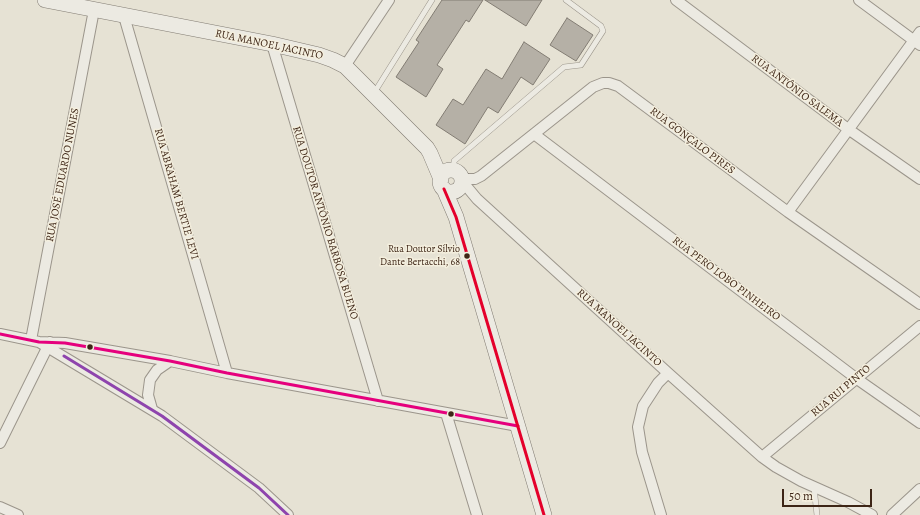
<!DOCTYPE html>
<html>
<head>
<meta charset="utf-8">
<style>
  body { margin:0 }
  #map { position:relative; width:920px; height:515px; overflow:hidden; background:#e6e2d4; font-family:Alegreya,serif }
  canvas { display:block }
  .scale { position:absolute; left:782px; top:489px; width:90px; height:18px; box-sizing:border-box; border:2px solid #3d2516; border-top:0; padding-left:5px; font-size:12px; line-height:14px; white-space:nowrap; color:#3d2516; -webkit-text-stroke:3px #f4efde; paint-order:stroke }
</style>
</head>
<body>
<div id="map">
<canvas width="920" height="515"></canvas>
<div class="scale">50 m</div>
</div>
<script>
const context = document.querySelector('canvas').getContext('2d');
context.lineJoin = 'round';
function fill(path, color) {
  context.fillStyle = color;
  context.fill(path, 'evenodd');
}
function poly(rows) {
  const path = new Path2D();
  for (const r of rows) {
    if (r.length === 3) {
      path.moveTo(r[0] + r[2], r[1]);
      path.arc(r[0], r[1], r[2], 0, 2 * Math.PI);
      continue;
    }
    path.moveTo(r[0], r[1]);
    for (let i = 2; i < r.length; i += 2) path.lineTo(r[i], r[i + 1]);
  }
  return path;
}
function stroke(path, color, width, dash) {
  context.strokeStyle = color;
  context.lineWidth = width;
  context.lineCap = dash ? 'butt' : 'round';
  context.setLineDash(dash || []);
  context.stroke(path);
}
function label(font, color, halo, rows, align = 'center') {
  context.font = font + ' Alegreya,serif';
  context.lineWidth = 3;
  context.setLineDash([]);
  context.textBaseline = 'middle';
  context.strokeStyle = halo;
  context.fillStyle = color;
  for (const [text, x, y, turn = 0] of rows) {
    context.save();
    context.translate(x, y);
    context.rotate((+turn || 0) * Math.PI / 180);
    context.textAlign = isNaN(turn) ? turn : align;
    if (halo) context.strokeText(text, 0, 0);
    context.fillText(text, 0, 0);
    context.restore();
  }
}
const building = poly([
  [442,0,483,0,469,22,466,20,437,65,443,69,426,97,396,77,419,42,416,40,442,0],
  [485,0,542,0,526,26,485,0],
  [567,18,593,35,576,61,550,45,567,18],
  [524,42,550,59,533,85,521,77,498,113,488,107,465,144,436,125,453,99,463,105,486,69,502,79,524,42]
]);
const lane = poly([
  [374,93,432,0],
  [454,171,454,161,564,67,581,65,603,31,601,26,566,0],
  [814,487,817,515]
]);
const street = poly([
  [676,0,848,129,920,179],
  [859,0,920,45],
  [124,16,227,373],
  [272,44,378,401],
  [345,66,389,0],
  [534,134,857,379,920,423],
  [461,179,475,179,481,176,593,87,603,83,609,83,618,86,788,212,920,304],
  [462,181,477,199,668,373,762,457,776,467,801,481,848,502,872,515],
  [788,212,920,32],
  [0,334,39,342,65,343,170,361,227,373,518,426],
  [31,340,94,10],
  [39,342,162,416,259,488,288,515],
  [152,409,148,395,150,380,157,370,170,361],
  [446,413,477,515],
  [0,443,50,342],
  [762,457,920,326],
  [0,507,18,515],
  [661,515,642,452,638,427,643,406,658,383,668,373],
  [892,515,920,489]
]);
const secondary = poly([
  [45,0,272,44,319,55,333,60,345,66,427,148,430,153,441,179],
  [451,181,11],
  [444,189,456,217,544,515]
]);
const bus1 = poly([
  [0,334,39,342,65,343,170,361,227,373,518,426]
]);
const bus2 = poly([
  [444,189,456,217,544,515]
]);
const bus3 = poly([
  [64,356,162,416,259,488,288,515]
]);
const markers = [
  [467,256,3.5,"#3d2516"],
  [90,347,3.5,"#3d2516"],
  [451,414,3.5,"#3d2516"]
];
const busNames = [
  ["Rua Doutor Sílvio",460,250],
  ["Dante Bertacchi, 68",460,263]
];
const streetNames = [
  ["RUA MANOEL JACINTO",269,45,12],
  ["RUA ANTÔNIO SALEMA",797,91,37],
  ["RUA GONÇALO PIRES",692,141,37],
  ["RUA JOSÉ EDUARDO NUNES",63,175,-79],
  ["RUA ABRAHAM BERTIE LEVI",176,194,74],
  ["RUA DOUTOR ANTÔNIO BARBOSA BUENO",325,223,73],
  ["RUA PERO LOBO PINHEIRO",726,279,37],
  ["RUA MANOEL JACINTO",619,328,42],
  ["RUA RUI PINTO",841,391,-40]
];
fill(building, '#b5b0a6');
stroke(building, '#827c73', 1);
stroke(lane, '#9b958b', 6);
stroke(street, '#9b958b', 12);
stroke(secondary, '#827c73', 16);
stroke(lane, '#eceae2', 5);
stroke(street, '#eceae2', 10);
stroke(secondary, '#eceae2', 15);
stroke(bus1, '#e5007d', 3);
stroke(bus2, '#e4002b', 3);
stroke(bus3, '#8e44ad', 3);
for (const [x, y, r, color] of markers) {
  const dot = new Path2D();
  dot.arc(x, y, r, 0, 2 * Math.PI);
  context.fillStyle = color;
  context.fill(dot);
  stroke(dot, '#f4efde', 1.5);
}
label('10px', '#3d2516', '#f4efde', busNames, 'right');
label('11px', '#3d2516', '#f4efde', streetNames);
</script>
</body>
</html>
